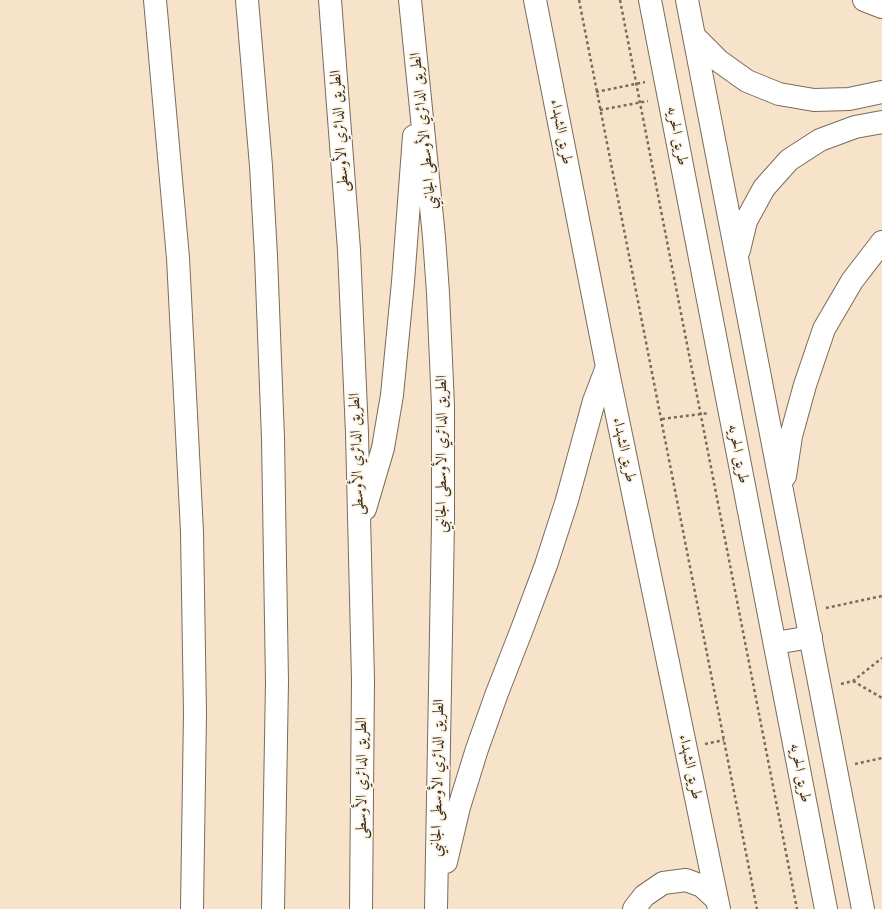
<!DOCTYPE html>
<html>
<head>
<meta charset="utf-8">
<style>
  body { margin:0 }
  canvas { display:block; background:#f6e3ca }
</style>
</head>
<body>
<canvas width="882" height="909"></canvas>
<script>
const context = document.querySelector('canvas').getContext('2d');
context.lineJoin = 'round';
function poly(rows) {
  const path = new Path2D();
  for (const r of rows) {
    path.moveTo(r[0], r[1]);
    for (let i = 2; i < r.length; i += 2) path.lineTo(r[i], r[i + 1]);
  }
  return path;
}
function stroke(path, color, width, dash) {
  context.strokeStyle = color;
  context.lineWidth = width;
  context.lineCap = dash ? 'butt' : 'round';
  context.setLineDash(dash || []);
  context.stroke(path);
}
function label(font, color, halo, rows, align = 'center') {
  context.font = font + ' "Old Standard TT",Amiri,serif';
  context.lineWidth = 3.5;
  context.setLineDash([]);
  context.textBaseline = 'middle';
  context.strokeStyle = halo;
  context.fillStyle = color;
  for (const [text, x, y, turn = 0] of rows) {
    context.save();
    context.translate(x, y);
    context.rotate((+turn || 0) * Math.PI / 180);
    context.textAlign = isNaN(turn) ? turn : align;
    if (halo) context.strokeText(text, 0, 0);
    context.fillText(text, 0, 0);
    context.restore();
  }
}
const path = poly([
  [579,0,757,909],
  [620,0,797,909],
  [596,92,645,82],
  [600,110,648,101],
  [662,419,709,413],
  [826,608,882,596],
  [853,681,882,698],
  [841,684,853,681,882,658],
  [705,744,724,740],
  [855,764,882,758]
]);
const minor = poly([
  [650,0,826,909],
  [687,0,863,909],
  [864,0,882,7],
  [694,36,719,61,747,81,779,94,814,100,849,99,882,92],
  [739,250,746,221,764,188,789,160,820,140,855,127,882,122],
  [785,476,791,436,805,385,824,329,852,281,882,242],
  [775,643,811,637]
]);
const major = poly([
  [535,0,607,367,719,909],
  [634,909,644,896,663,883,686,880,702,886,717,900]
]);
const highway = poly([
  [155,0,178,258,192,532,195,713,192,909],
  [247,0,261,166,266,256,273,438,277,682,273,909],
  [330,0,349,250,357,433,363,680,361,909],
  [410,0,434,237,438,293,443,406,443,522,436,909],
  [365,509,383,448,392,395,403,282,414,136],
  [446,862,459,807,477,749,497,693,522,629,546,565,567,500,594,401,607,367]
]);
const streetNames = [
  ["الطريق الدائري الأوسطى",340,131,-94],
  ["الطريق الدائري الأوسطى الجانبي",424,131,-96],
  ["طريق الشهداء",561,132,79],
  ["طريق الحريه",677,136,79],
  ["طريق الشهداء",624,450,78],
  ["الطريق الدائري الأوسطى",357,454,-92],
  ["الطريق الدائري الأوسطى الجانبي",442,454,-90],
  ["طريق الحريه",738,454,79],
  ["طريق الشهداء",690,767,78],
  ["طريق الحريه",800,773,79],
  ["الطريق الدائري الأوسطى",362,778,-90],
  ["الطريق الدائري الأوسطى الجانبي",438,778,-89]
];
stroke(minor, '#7c6b5a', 24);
stroke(major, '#7c6b5a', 24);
stroke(highway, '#7c6b5a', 24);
stroke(path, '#7c6b5a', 2.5, [3, 3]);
stroke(minor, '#fff', 22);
stroke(major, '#fff', 22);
stroke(highway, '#fff', 22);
label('15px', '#3b2a1e', '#fcf5e5', streetNames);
</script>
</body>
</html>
